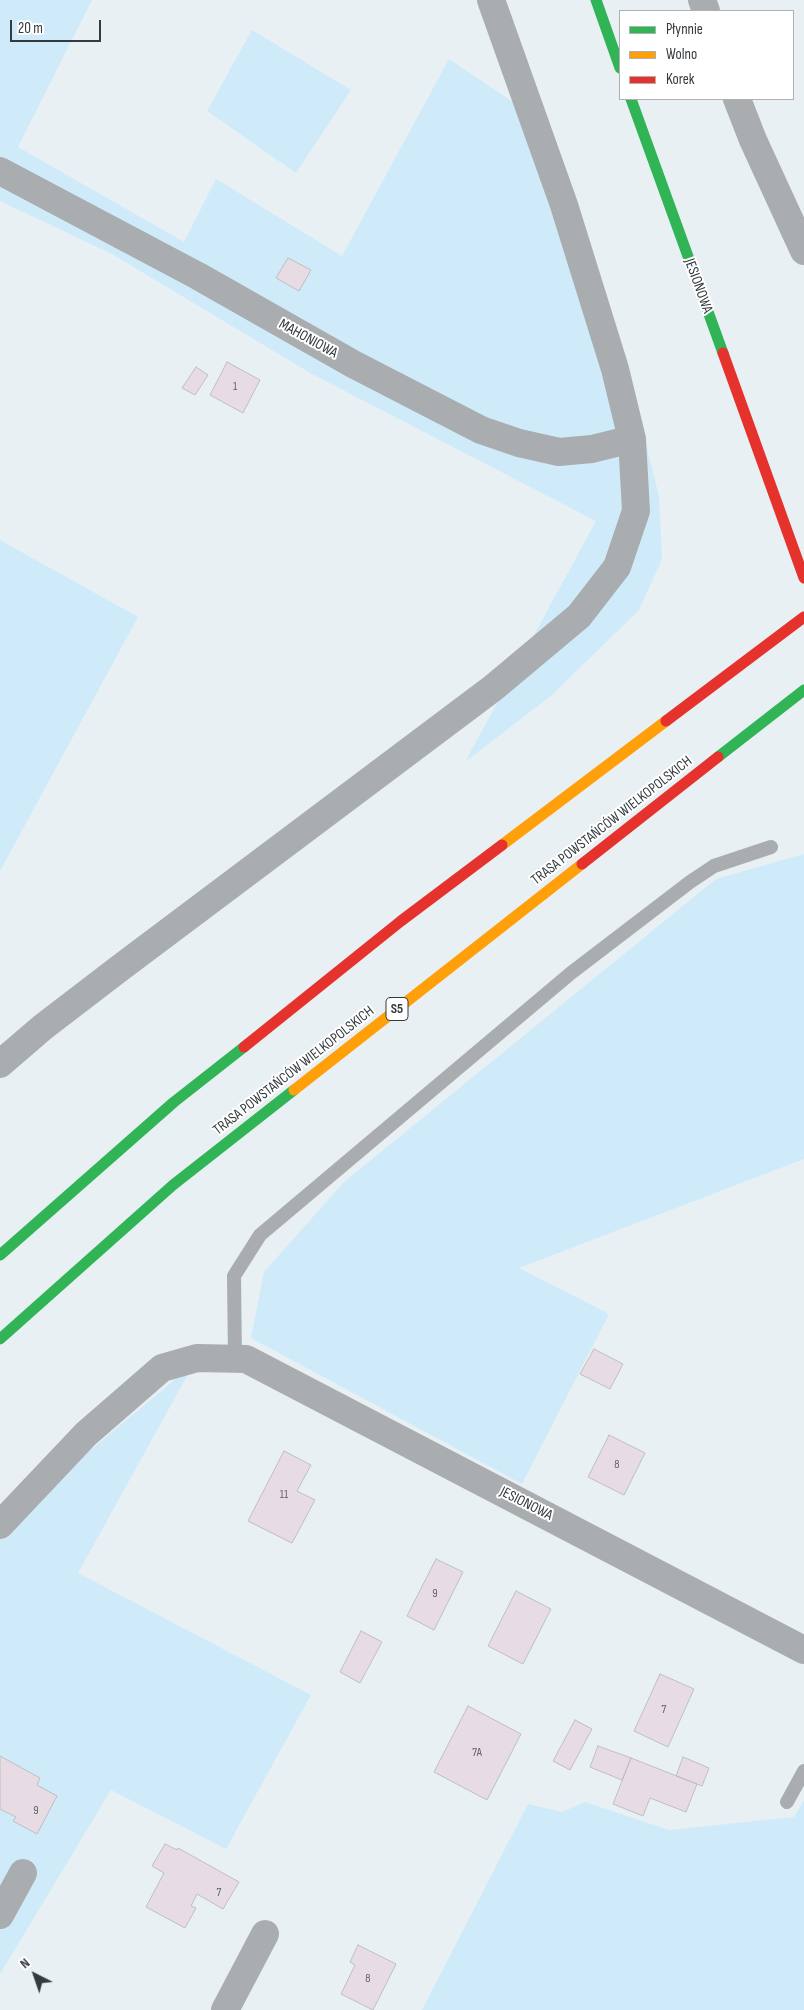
<!DOCTYPE html>
<html>
<head>
<meta charset="utf-8">
<style>
  body { margin:0 }
  #map { position:relative; width:804px; height:2010px; overflow:hidden; background:#e8f0f4; font-family:"Sofia Sans Condensed",sans-serif }
  canvas { display:block }
  .legend { position:absolute; left:619px; top:10px; width:175px; height:90px; box-sizing:border-box; background:#fff; border:1px solid #aeb0b1; margin:0; padding:6px 9px; list-style:none; font-size:15px; color:#343a3d }
  .legend li { display:flex; align-items:center; gap:10px; height:25px }
  .legend b { width:25px; border:1px solid #aeb0b1 }
  .north { position:absolute; left:10px; top:1950px; width:50px; height:50px; -webkit-text-stroke:4px #fff; paint-order:stroke; rotate:319deg; font-size:14px; font-weight:700; line-height:20px; text-align:center; color:#343a3d }
  .north::after { content:''; display:block; margin:auto; width:18px; height:22px; background:#343a3d; clip-path:polygon(50% 0,100% 100%,50% 72%,0 100%) }
  .scale { position:absolute; left:10px; top:20px; width:91px; height:22px; box-sizing:border-box; border:2px solid #343a3d; border-top:0; padding-left:6px; font-size:15px; line-height:18px; white-space:nowrap; color:#343a3d; -webkit-text-stroke:4px #fff; paint-order:stroke }
</style>
</head>
<body>
<div id="map">
<canvas width="804" height="2010"></canvas>
<ul class="legend">
<li><b style="height:6px;background:#30b455"></b>Płynnie</li>
<li><b style="height:6px;background:#ff9f0a"></b>Wolno</li>
<li><b style="height:6px;background:#e5322d"></b>Korek</li>
</ul>
<div class="north">N</div>
<div class="scale">20 m</div>
</div>
<script>
const context = document.querySelector('canvas').getContext('2d');
context.lineJoin = 'round';
function fill(path, color) {
  context.fillStyle = color;
  context.fill(path, 'evenodd');
}
function poly(rows) {
  const path = new Path2D();
  for (const r of rows) {
    path.moveTo(r[0], r[1]);
    for (let i = 2; i < r.length; i += 2) path.lineTo(r[i], r[i + 1]);
  }
  return path;
}
function stroke(path, color, width, dash) {
  context.strokeStyle = color;
  context.lineWidth = width;
  context.lineCap = dash ? 'butt' : 'round';
  context.setLineDash(dash || []);
  context.stroke(path);
}
function label(font, color, halo, rows, align = 'center') {
  context.font = font + ' "Sofia Sans Condensed",sans-serif';
  context.lineWidth = 4;
  context.setLineDash([]);
  context.textBaseline = 'middle';
  context.strokeStyle = halo;
  context.fillStyle = color;
  for (const [text, x, y, turn = 0] of rows) {
    context.save();
    context.translate(x, y);
    context.rotate((+turn || 0) * Math.PI / 180);
    context.textAlign = isNaN(turn) ? turn : align;
    if (halo) context.strokeText(text, 0, 0);
    context.fillText(text, 0, 0);
    context.restore();
  }
}
const green = poly([
  [0,0,92,0,18,147,184,242,216,179,342,256,449,59,543,122,636,405,659,496,662,559,639,610,552,695,465,762,596,521,312,374,112,254,0,201],
  [252,30,351,90,296,173,207,111],
  [0,540,138,617,0,871],
  [804,854,804,1159,519,1268,609,1314,522,1484,251,1338,264,1272,344,1182,716,879],
  [197,1358,78,1573,311,1695,226,1849,111,1790,0,1974,0,1532,22,1507,172,1382],
  [804,1800,804,2010,422,2010,528,1804,562,1812,585,1802,669,1830,794,1817]
]);
const building = poly([
  [288,258,311,270,299,291,276,278,288,258],
  [227,362,260,380,243,413,210,395,227,362],
  [196,367,208,375,195,395,182,388,196,367],
  [594,1349,623,1364,610,1389,580,1374,594,1349],
  [609,1435,645,1453,624,1495,588,1477,609,1435],
  [284,1451,311,1465,297,1491,315,1500,292,1543,248,1521,284,1451],
  [436,1559,463,1572,434,1630,407,1616,436,1559],
  [516,1591,551,1609,523,1664,488,1646,516,1591],
  [361,1631,382,1642,360,1683,340,1672,361,1631],
  [660,1674,694,1689,668,1747,634,1731,660,1674],
  [468,1706,521,1734,487,1800,434,1772,468,1706],
  [575,1720,592,1729,570,1770,553,1761,575,1720],
  [598,1746,631,1758,622,1780,590,1767,598,1746],
  [0,1756,40,1778,37,1785,57,1796,37,1834,13,1821,16,1817,0,1809,0,1756],
  [683,1757,709,1768,702,1786,676,1776,683,1757],
  [631,1758,697,1784,686,1812,650,1798,643,1816,613,1804,631,1758],
  [165,1844,177,1850,178,1848,239,1882,223,1909,197,1894,191,1906,196,1908,185,1928,146,1907,164,1873,152,1866,165,1844],
  [358,1945,396,1964,373,2010,341,1994,355,1965,350,1962,358,1945]
]);
const lane = poly([
  [235,1359,234,1276,260,1235,571,973,690,882,714,866,771,847],
  [787,1802,804,1771]
]);
const street = poly([
  [702,0,706,11],
  [737,99,753,140,804,251],
  [0,171,198,276,353,364,481,430,519,443,559,452,592,449,632,439],
  [0,1064,43,1027,120,968,493,688,579,616,617,567,636,511,632,439,615,369,564,205,491,0],
  [0,1525,86,1434,162,1368,197,1358,246,1359,804,1650],
  [0,1915,23,1873],
  [225,2010,265,1934]
]);
const fast = poly([
  [596,0,620,68],
  [631,99,723,353],
  [718,757,804,690],
  [0,1255,174,1102,244,1047],
  [0,1339,173,1185,294,1090]
]);
const slow = poly([
  [502,845,666,721],
  [294,1090,582,864]
]);
const jam = poly([
  [723,353,804,578],
  [666,721,804,617],
  [582,864,718,757],
  [244,1047,401,921,502,845]
]);
const numberNames = [
  ["1",235,387],
  ["8",617,1465],
  ["11",284,1495],
  ["9",435,1594],
  ["7",664,1710],
  ["7A",477,1753],
  ["9",36,1811],
  ["7",219,1893],
  ["8",368,1979]
];
const shields = [
  [397,1009,22]
];
const shieldNames = [
  ["S5",397,1009]
];
const streetNames = [
  ["JESIONOWA",698,286,70],
  ["MAHONIOWA",308,339,29],
  ["TRASA POWSTAŃCÓW WIELKOPOLSKICH",612,821,-38],
  ["TRASA POWSTAŃCÓW WIELKOPOLSKICH",294,1071,-38],
  ["JESIONOWA",526,1504,27]
];
fill(green, '#cfebf9');
fill(building, '#e7dce4');
stroke(building, '#bebec1', 1);
stroke(lane, '#aaadaf', 14);
stroke(street, '#aaadaf', 28);
stroke(fast, '#30b455', 11);
stroke(slow, '#ff9f0a', 11);
stroke(jam, '#e5322d', 11);
label('12px', '#616267', null, numberNames);
for (const [x, y, w] of shields) {
  const box = new Path2D();
  box.roundRect(x - w / 2, y - 11.5, w, 23, 4);
  context.fillStyle = '#fff';
  context.fill(box);
  stroke(box, '#343a3d', 1);
}
label('bold 14px', '#343a3d', null, shieldNames);
label('15px', '#343a3d', '#fff', streetNames);
</script>
</body>
</html>
